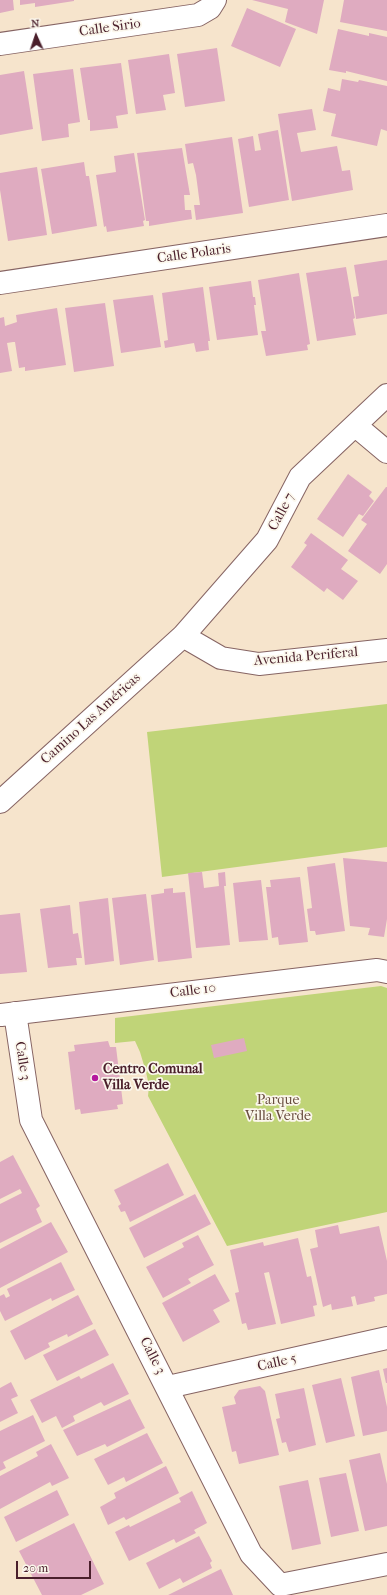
<!DOCTYPE html>
<html>
<head>
<meta charset="utf-8">
<style>
  body { margin:0 }
  #map { position:relative; width:387px; height:1595px; overflow:hidden; background:#f6e4cc; font-family:"IM FELL French Canon",serif }
  canvas { display:block }
  .north { position:absolute; left:16px; top:16px; width:40px; height:40px; -webkit-text-stroke:3px #fbf7ec; paint-order:stroke; rotate:357deg; font-size:11px; font-weight:700; line-height:16px; text-align:center; color:#4a1f2b }
  .north::after { content:''; display:block; margin:auto; width:14px; height:18px; background:#4a1f2b; clip-path:polygon(50% 0,100% 100%,50% 72%,0 100%) }
  .scale { position:absolute; left:16px; top:1561px; width:75px; height:18px; box-sizing:border-box; border:2px solid #4a1f2b; border-top:0; padding-left:5px; font-size:12px; line-height:14px; white-space:nowrap; color:#4a1f2b; -webkit-text-stroke:3px #fbf7ec; paint-order:stroke }
</style>
</head>
<body>
<div id="map">
<canvas width="387" height="1595"></canvas>
<div class="north">N</div>
<div class="scale">20 m</div>
</div>
<script>
const context = document.querySelector('canvas').getContext('2d');
context.lineJoin = 'round';
function fill(path, color) {
  context.fillStyle = color;
  context.fill(path, 'evenodd');
}
function poly(rows) {
  const path = new Path2D();
  for (const r of rows) {
    path.moveTo(r[0], r[1]);
    for (let i = 2; i < r.length; i += 2) path.lineTo(r[i], r[i + 1]);
  }
  return path;
}
function stroke(path, color, width, dash) {
  context.strokeStyle = color;
  context.lineWidth = width;
  context.lineCap = dash ? 'butt' : 'round';
  context.setLineDash(dash || []);
  context.stroke(path);
}
function label(font, color, halo, rows, align = 'center') {
  context.font = font + ' "IM FELL French Canon",serif';
  context.lineWidth = 3.5;
  context.setLineDash([]);
  context.textBaseline = 'middle';
  context.strokeStyle = halo;
  context.fillStyle = color;
  for (const [text, x, y, turn = 0] of rows) {
    context.save();
    context.translate(x, y);
    context.rotate((+turn || 0) * Math.PI / 180);
    context.textAlign = isNaN(turn) ? turn : align;
    if (halo) context.strokeText(text, 0, 0);
    context.fillText(text, 0, 0);
    context.restore();
  }
}
const green = poly([
  [387,704,387,847,162,877,147,732],
  [381,986,387,988,387,1212,227,1246,148,1096,149,1086,146,1072,140,1052,135,1041,115,1043,115,1018]
]);
const building = poly([
  [0,0,13,0,14,10,0,13],
  [20,0,74,0,74,1,35,7,35,3,20,5],
  [252,0,324,0,317,34,285,22,288,9],
  [344,0,387,0,387,31,340,22],
  [247,8,296,29,280,67,231,46],
  [338,29,369,36,369,33,387,37,387,81,346,71,346,73,329,70],
  [217,48,225,101,185,107,177,54],
  [169,54,175,93,163,95,166,110,136,114,128,60],
  [121,63,128,114,116,116,118,128,90,131,90,120,88,120,80,68],
  [73,69,80,122,68,124,69,137,42,141,33,74],
  [24,71,33,129,0,135,0,75],
  [342,79,358,82,359,80,387,86,387,131,381,129,377,146,331,136,336,114,323,111,328,88,340,91],
  [312,109,316,130,297,133,301,152,337,146,342,171,350,170,353,190,292,201,278,114],
  [278,130,289,200,249,207,238,139,253,136,255,151,261,150,258,134],
  [232,137,243,213,196,220,194,205,200,205,196,175,193,163,188,164,185,144],
  [182,148,190,195,184,195,185,210,191,210,192,219,149,226,149,221,146,221,137,153],
  [134,153,145,220,143,221,144,226,107,232,106,226,104,227,96,175,116,172,114,156],
  [84,162,86,176,89,176,97,226,52,234,41,169],
  [37,167,47,235,8,241,0,190,0,173],
  [387,260,387,314,356,319,353,297,359,296,354,265],
  [346,267,355,318,353,319,356,335,317,341,306,273],
  [299,273,310,344,307,345,308,350,266,356,261,331,266,331,258,280],
  [251,281,253,297,255,297,256,305,254,305,258,335,217,340,209,287],
  [203,287,210,341,208,341,209,350,196,352,194,343,165,348,164,341,168,340,162,293],
  [153,295,161,347,121,353,113,300],
  [105,303,114,366,74,372,65,308],
  [57,308,66,365,25,371,25,367,19,368,15,342,13,342,7,343,12,371,0,373,0,318,4,317,5,326,17,322,16,315],
  [348,474,372,492,369,496,374,501,363,516,359,514,343,537,317,519],
  [386,487,387,487,387,564,380,574,348,551,367,524,361,520],
  [311,533,348,560,341,569,358,581,343,600,327,588,324,592,291,567,307,545,304,543],
  [343,858,387,862,387,919,384,937,368,935,370,928,350,926],
  [335,863,345,931,316,935,315,931,310,931,307,909,312,908,307,867],
  [202,872,204,888,219,886,218,873,225,872,226,886,224,886,230,945,196,948,188,873],
  [300,877,308,942,279,945,278,937,272,938,266,887,271,887,270,880],
  [261,880,268,940,239,942,233,883],
  [173,888,173,893,185,892,192,958,158,962,151,895,164,893,164,889],
  [146,894,154,960,120,965,112,898],
  [108,898,114,961,85,965,79,902],
  [70,905,73,934,78,933,82,958,76,958,77,965,48,968,40,909],
  [20,913,27,972,0,974,0,915],
  [244,1038,247,1051,214,1058,211,1045],
  [108,1041,110,1047,116,1047,123,1104,117,1105,118,1109,81,1114,80,1109,75,1110,68,1052,75,1051,74,1045],
  [13,1155,40,1206,36,1209,42,1222,0,1243,0,1204,22,1193,20,1189,0,1199,0,1162],
  [168,1163,184,1195,130,1222,125,1211,121,1212,118,1206,121,1204,114,1190],
  [195,1194,211,1224,144,1258,129,1228],
  [51,1222,68,1252,0,1288,0,1249],
  [338,1225,340,1234,379,1226,387,1261,387,1294,374,1297,375,1301,357,1305,355,1296,351,1297,353,1306,332,1310,331,1304,323,1307,310,1249,318,1247,315,1230],
  [198,1235,214,1265,188,1279,191,1283,163,1298,146,1267,184,1247,182,1243],
  [298,1238,307,1277,311,1276,317,1305,313,1306,315,1316,281,1324,269,1272,264,1273,276,1324,248,1330,246,1323,242,1324,235,1293,239,1292,230,1250,263,1242,264,1246],
  [61,1262,75,1290,52,1301,51,1298,5,1321,0,1311,0,1296,4,1294,6,1298,10,1296,7,1289],
  [215,1274,230,1301,213,1310,220,1322,183,1342,162,1303],
  [78,1295,93,1324,68,1337,67,1334,48,1343,50,1347,25,1360,10,1331],
  [95,1329,109,1355,57,1381,43,1355],
  [113,1363,129,1394,104,1406,101,1402,73,1416,75,1421,62,1428,56,1416,42,1423,30,1400,79,1376,81,1379],
  [387,1368,387,1383,386,1383,383,1369],
  [379,1370,387,1407,387,1431,363,1436,351,1377],
  [341,1378,355,1436,326,1443,312,1385],
  [11,1382,18,1396,11,1399,18,1413,0,1422,0,1388],
  [260,1386,265,1391,279,1455,239,1464,236,1451,232,1452,222,1407,236,1404,234,1397,239,1390],
  [304,1388,316,1445,289,1452,286,1442,282,1443,276,1419,280,1418,275,1394],
  [130,1399,145,1428,107,1447,105,1444,77,1456,63,1430],
  [33,1415,45,1441,3,1462,6,1468,0,1471,0,1431],
  [147,1433,163,1463,126,1482,124,1477,108,1485,94,1459],
  [51,1444,69,1478,52,1486,50,1482,0,1509,0,1476,38,1456,36,1452],
  [380,1453,387,1484,387,1526,365,1531,349,1460],
  [166,1466,179,1493,126,1520,124,1517,108,1525,100,1507,116,1498,114,1493],
  [346,1473,359,1531,331,1537,319,1478],
  [308,1480,321,1544,292,1550,279,1486],
  [57,1490,69,1515,16,1542,4,1517],
  [192,1491,207,1523,194,1530,196,1533,176,1543,174,1539,129,1561,115,1532,129,1525,130,1527,181,1502,179,1498],
  [74,1523,104,1584,81,1595,42,1595,19,1551],
  [199,1536,212,1561,210,1563,212,1568,183,1583,180,1578,159,1589,146,1563],
  [221,1569,233,1595,168,1595]
]);
const minor = poly([
  [0,44,198,15,210,8,215,0],
  [0,283,387,225],
  [356,426,387,452],
  [183,636,221,658,259,664,387,650],
  [0,802,183,636,267,540,300,477,387,395],
  [15,1013,31,1120,251,1554,280,1585,387,1564],
  [1,1015,377,970,387,972],
  [168,1387,387,1338]
]);
const markers = [
  [95,1078,4,"#b5179e"]
];
const streetNames = [
  ["Calle Sirio",110,28,-8],
  ["Calle Polaris",194,254,-8],
  ["Calle 7",282,512,-62],
  ["Avenida Periferal",306,657,-5],
  ["Camino Las Américas",91,719,-42],
  ["Calle 10",193,991,-7],
  ["Calle 3",22,1061,81],
  ["Calle 3",152,1356,63],
  ["Calle 5",277,1363,-13]
];
const poiNames = [
  ["Centro Comunal",103,1070],
  ["Villa Verde",103,1086]
];
const parkNames = [
  ["Parque",278,1101],
  ["Villa Verde",278,1117]
];
fill(green, '#c0d478');
fill(building, '#dfabc0');
stroke(minor, '#866463', 24);
stroke(minor, '#fff', 22);
for (const [x, y, r, color] of markers) {
  const dot = new Path2D();
  dot.arc(x, y, r, 0, 2 * Math.PI);
  context.fillStyle = color;
  context.fill(dot);
  stroke(dot, '#fbf7ec', 1.5);
}
label('14px', '#4a1f2b', '#fbf7ec', streetNames);
label('bold 14px', '#4a1f2b', '#fbf7ec', poiNames, 'left');
label('14px', '#684c3e', '#fbf7ec', parkNames);
</script>
</body>
</html>
